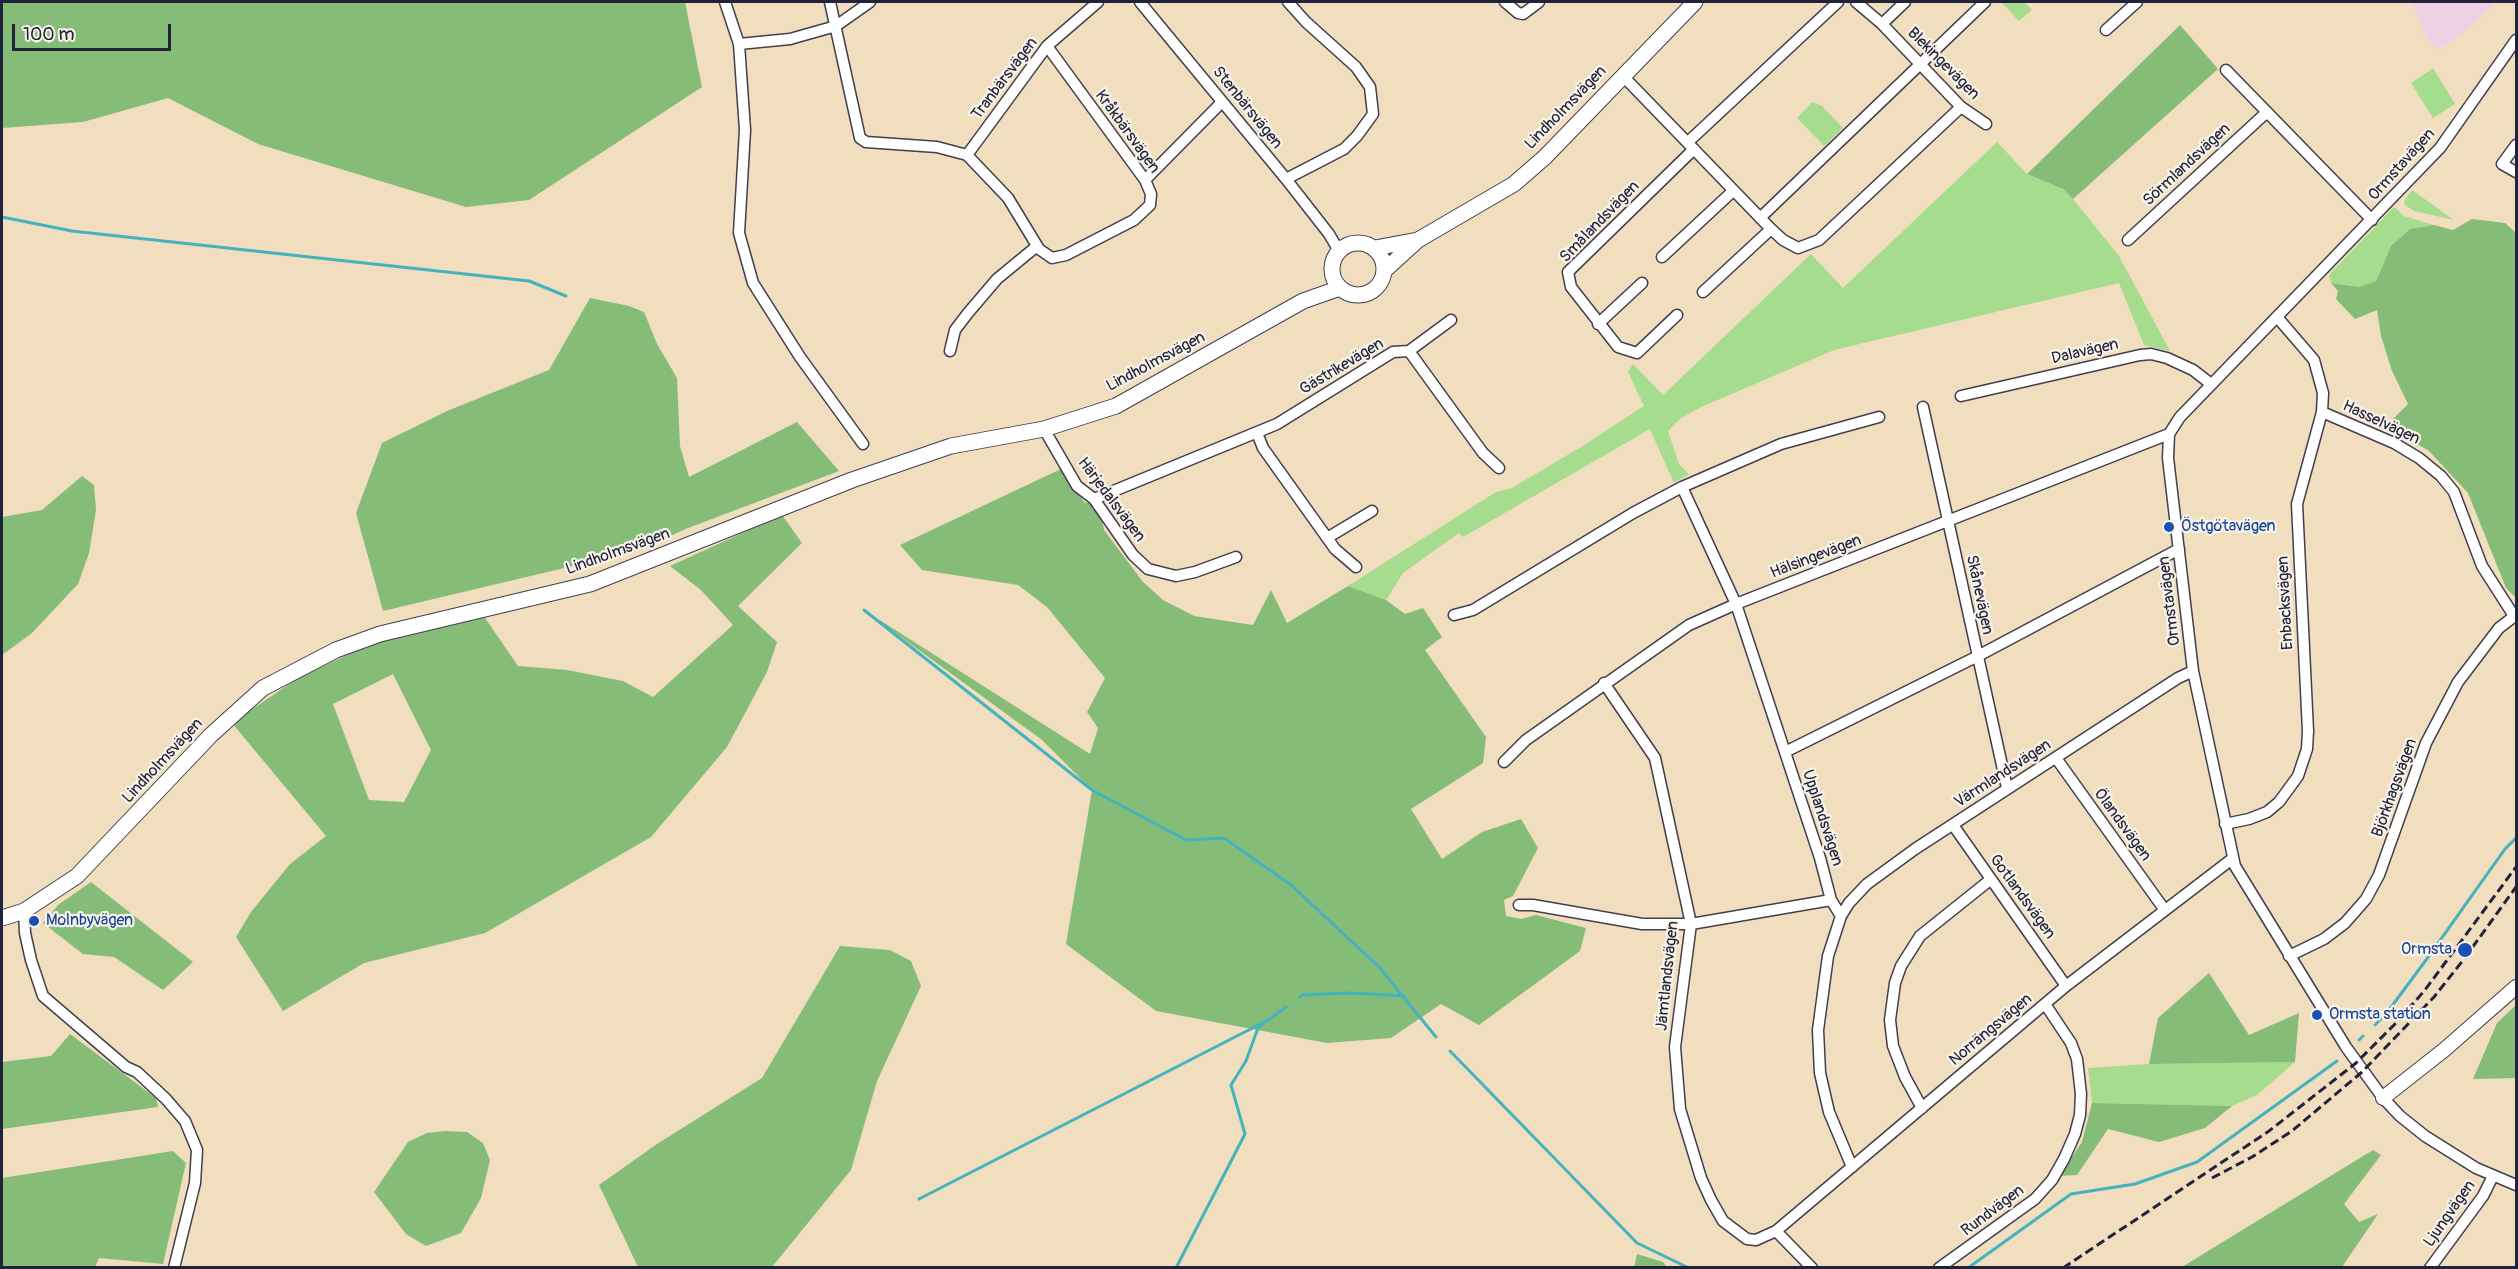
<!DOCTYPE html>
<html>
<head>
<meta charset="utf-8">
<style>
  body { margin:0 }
  #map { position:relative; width:2518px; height:1269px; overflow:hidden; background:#f0debe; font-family:Pangolin,sans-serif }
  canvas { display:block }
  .frame { position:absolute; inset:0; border:3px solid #22223b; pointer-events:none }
  .scale { position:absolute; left:12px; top:24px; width:159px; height:27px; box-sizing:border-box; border:3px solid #22223b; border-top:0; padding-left:8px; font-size:18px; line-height:21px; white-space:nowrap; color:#22223b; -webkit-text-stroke:4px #f7f3e8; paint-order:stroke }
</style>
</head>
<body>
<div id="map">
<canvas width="2518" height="1269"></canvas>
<div class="frame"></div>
<div class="scale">100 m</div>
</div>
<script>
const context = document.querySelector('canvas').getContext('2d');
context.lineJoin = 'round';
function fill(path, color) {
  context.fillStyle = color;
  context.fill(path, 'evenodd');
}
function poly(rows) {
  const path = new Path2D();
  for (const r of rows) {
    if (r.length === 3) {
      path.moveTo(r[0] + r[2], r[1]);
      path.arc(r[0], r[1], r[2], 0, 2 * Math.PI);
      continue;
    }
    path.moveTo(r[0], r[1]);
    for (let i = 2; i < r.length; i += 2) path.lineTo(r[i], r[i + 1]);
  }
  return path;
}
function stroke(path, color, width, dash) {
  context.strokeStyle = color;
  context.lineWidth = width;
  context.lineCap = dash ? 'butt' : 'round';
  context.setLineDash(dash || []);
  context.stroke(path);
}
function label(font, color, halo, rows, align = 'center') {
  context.font = font + ' Pangolin,sans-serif';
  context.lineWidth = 4.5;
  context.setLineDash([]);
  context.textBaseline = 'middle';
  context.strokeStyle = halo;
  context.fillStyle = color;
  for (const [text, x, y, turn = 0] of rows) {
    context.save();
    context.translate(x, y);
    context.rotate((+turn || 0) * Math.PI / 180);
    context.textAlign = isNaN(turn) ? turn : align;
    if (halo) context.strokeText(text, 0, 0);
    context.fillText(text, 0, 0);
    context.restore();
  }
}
const built = poly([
  [2409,2,2496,2,2467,30,2437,51,2424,33,2413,4]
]);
const green = poly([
  [2001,2,2024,2,2032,10,2019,21],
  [2433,68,2455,104,2433,118,2411,83],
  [1812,102,1822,106,1843,128,1824,146,1797,118],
  [1997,142,2027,174,2063,189,2073,199,2119,256,2170,351,2144,345,2119,283,1834,350,1699,408,1680,419,1668,431,1679,464,1689,474,1674,483,1650,429,1463,537,1459,533,1403,573,1386,600,1348,586,1496,492,1512,488,1581,447,1644,406,1628,372,1633,364,1663,395,1811,254,1843,288],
  [2412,190,2454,220,2414,211,2405,205,2404,201],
  [2394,207,2404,216,2434,225,2410,229,2391,246,2376,281,2359,287,2331,283,2329,275],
  [2295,1062,2257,1095,2232,1106,2092,1103,2088,1068,2149,1064]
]);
const forest = poly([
  [2,2,685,2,702,87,529,200,466,207,258,144,168,98,83,122,2,128],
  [2180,25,2218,69,2073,199,2063,189,2027,174],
  [2472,219,2505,223,2516,233,2516,598,2506,588,2468,493,2428,450,2395,433,2387,425,2408,404,2392,371,2381,336,2377,310,2355,319,2336,299,2338,291,2331,283,2359,287,2376,281,2391,246,2410,229,2434,225,2453,230],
  [590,298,629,306,644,312,657,344,677,378,680,446,689,477,797,422,839,471,688,528,636,551,383,611,356,513,382,443,447,411,549,370],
  [1061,469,1085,503,1089,502,1100,508,1104,530,1143,582,1163,600,1194,616,1253,625,1271,590,1287,623,1348,586,1386,600,1405,614,1423,608,1442,637,1425,650,1486,737,1483,763,1411,809,1442,859,1482,832,1521,819,1538,848,1513,896,1504,900,1506,916,1521,919,1536,915,1586,928,1580,951,1479,1025,1441,1004,1391,1038,1327,1043,1156,1011,1066,944,1092,790,1042,740,864,610,1090,754,1098,728,1087,712,1105,678,1047,607,1018,585,922,570,900,545],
  [82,476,94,485,96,510,89,553,78,584,32,633,2,655,2,517,42,510],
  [782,515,802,543,738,606,777,642,767,672,727,747,651,837,485,933,364,963,283,1011,236,937,251,912,290,864,326,836,232,723,298,678,379,640,483,615,518,666,567,670,623,681,653,697,733,625,701,590,670,566],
  [393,674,431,750,404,802,369,800,333,704],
  [91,882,193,962,163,990,114,957,83,954,43,923,58,905],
  [840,946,890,950,911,961,921,986,877,1081,851,1170,772,1267,638,1267,599,1185,657,1144,762,1078],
  [2209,973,2249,1035,2299,1013,2295,1062,2149,1064,2158,1018],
  [2516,1005,2516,1078,2473,1079,2497,1023],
  [70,1034,156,1098,158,1107,2,1129,2,1062,51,1056],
  [2092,1103,2232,1106,2205,1128,2159,1142,2108,1129,2077,1175,2059,1176,2082,1142],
  [445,1131,467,1132,483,1143,490,1160,481,1198,461,1233,426,1246,406,1234,374,1192,408,1142,427,1133],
  [2373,1150,2381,1155,2344,1204,2359,1222,2378,1214,2342,1267,2182,1267],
  [173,1151,186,1163,163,1264,99,1258,95,1267,2,1267,2,1178],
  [1637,1254,1663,1262,1667,1267,1634,1267]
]);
const stream = poly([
  [2,217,72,231,529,281,566,296],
  [864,610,1092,790,1186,840,1224,838,1291,885,1379,967,1436,1037],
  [1300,997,1302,995,1351,993,1404,996],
  [1271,1018,1286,1007],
  [2375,1025,2386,1014,2426,960,2505,849,2516,838],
  [2359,1040,2363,1036],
  [1450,1051,1637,1243,1689,1268],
  [919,1199,1272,1018],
  [1176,1268,1245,1134,1231,1085,1246,1061,1258,1028,1263,1024],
  [1968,1268,2071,1194,2135,1184,2197,1162,2337,1061]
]);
const minor = poly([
  [725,2,739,44,745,130,739,233,753,283,800,357,863,444],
  [830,2,860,138,866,142,937,147,967,155,1008,198,1039,249,1052,258,1066,255,1134,220,1150,205,1151,194,1145,180,1047,46],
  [1140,2,1286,179,1329,234,1339,251],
  [1505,2,1518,13,1523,14,1539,2],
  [1856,2,1882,24,1961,107,1986,124],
  [1882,24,1905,2],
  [2106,30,2137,2],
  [2516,40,2440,148,2180,417,2169,434,2168,458,2193,671,2235,866,2346,1047,2383,1098,2400,1116,2425,1136,2476,1168,2516,1185],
  [739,44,790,39,836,26,870,2],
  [2226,70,2372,220],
  [1623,76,1771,229,1783,240,1798,248,1819,240,1961,107],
  [1688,142,1838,2],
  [2516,145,2502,164,2516,172],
  [967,155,1047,46,1098,2],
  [1286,179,1344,149,1357,136,1373,114,1370,87,1356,67,1306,22,1288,2],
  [1145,180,1222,102],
  [1760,218,1985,2],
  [2128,240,2267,112],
  [1662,257,1733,191],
  [1703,292,1771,229],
  [1677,315,1637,353,1618,347,1571,287,1568,272,1694,149],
  [1598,324,1642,283],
  [950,351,955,330,968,313,997,279,1037,246],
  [1409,351,1451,320],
  [1961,396,2140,355,2151,354,2167,358,2193,370,2211,384],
  [1923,407,2007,788],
  [2322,412,2394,443,2419,458,2441,476,2454,492,2482,566,2514,616],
  [1044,429,1077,486,1094,499,1133,555,1148,569,1176,576,1195,572,1236,557],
  [1257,433,1263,448,1335,549,1356,567],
  [1682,487,1781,444,1879,417],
  [1094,499,1277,424,1393,352,1409,351,1483,453,1499,468],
  [1327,538,1372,511],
  [1454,615,1473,610,1633,513,1682,487,1736,604,1820,858,1831,900,1841,916,1828,956,1818,1030,1820,1073,1829,1112,1852,1167],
  [1604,683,1655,758,1691,924,1675,1047,1680,1109,1701,1178,1711,1200,1723,1221,1747,1239,1756,1240,1776,1231,2066,986,2232,859],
  [1785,752,1976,657,2179,549],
  [2056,758,2164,909],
  [1504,762,1526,740,1689,625,1736,604,2169,434],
  [2225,824,2249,819,2267,812,2279,802,2298,776,2307,749,2308,731,2297,504,2322,412,2323,393,2314,360,2277,317],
  [1953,825,2066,986],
  [1519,905,1533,905,1642,924,1691,924,1831,900],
  [24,911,25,933,31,960,43,996,126,1067,137,1072,166,1099,185,1121,197,1150,195,1183,174,1268],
  [1841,916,1849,903,1867,884,1915,849,2178,678,2193,671],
  [2289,956,2324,939,2345,923,2366,899,2379,875,2426,743,2458,682,2499,628,2516,615],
  [1922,1108,1905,1077,1893,1046,1890,1020,1895,983,1901,966,1920,936,1990,880],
  [1776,1231,1812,1268],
  [1939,1268,2035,1199,2052,1180,2064,1159,2075,1134,2080,1115,2081,1094,2077,1059,2071,1043,2045,1004],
  [2430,1268,2483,1196,2493,1176]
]);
const tertiary = poly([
  [2383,1098,2444,1050,2516,987]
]);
const secondary = poly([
  [1358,269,26],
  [1375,248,1418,240],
  [1385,270,1418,240,1514,184,1545,157,1695,2],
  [2,918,24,911,77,876,211,735,263,688,336,650,380,634,590,584,852,480,951,446,1044,429,1116,406,1303,301,1340,288]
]);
const rail = poly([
  [2212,1178,2252,1157,2292,1131,2362,1072,2434,997,2464,959,2516,887],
  [2063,1268,2269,1131,2356,1063,2398,1021,2425,990,2516,867]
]);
const markers = [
  [2169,527,6,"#1a4fb4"],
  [34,921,6,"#1a4fb4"],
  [2465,950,8,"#1a4fb4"],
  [2317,1015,6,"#1a4fb4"]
];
const streetNames = [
  ["Blekingevägen",1943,64,45],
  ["Tranbärsvägen",1005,79,-53],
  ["Stenbärsvägen",1247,108,51],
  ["Lindholmsvägen",1566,108,-46],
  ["Kråkbärsvägen",1127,132,54],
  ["Sörmlandsvägen",2187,165,-43],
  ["Ormstavägen",2402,165,-48],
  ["Smålandsvägen",1600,222,-46],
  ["Dalavägen",2085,352,-13],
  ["Lindholmsvägen",1156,362,-28],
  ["Gästrikevägen",1342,367,-31],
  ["Hasselvägen",2381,423,25],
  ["Härjedalsvägen",1111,500,53],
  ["Lindholmsvägen",618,552,-20],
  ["Hälsingevägen",1816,557,-21],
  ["Skånevägen",1979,595,78],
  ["Ormstavägen",2170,601,-97],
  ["Enbacksvägen",2286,603,-93],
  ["Lindholmsvägen",163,761,-47],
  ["Värmlandsvägen",2003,774,-33],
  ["Björkhagsvägen",2395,788,-70],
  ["Upplandsvägen",1822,818,72],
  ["Ölandsvägen",2122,825,54],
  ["Gotlandsvägen",2022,897,54],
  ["Jämtlandsvägen",1668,976,-84],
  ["Norrängsvägen",1991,1030,-40],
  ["Rundvägen",1993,1211,-37],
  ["Ljungvägen",2450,1214,-55]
];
const transitNames = [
  ["Östgötavägen",2181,527],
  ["Molnbyvägen",46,921],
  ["Ormsta",2452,950,"right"],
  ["Ormsta station",2329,1015]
];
fill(built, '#f0d0e5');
fill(green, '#a6dc8d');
fill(forest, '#84bc78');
stroke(stream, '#44b3be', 3);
stroke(minor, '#413e4f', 13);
stroke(tertiary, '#413e4f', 16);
stroke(secondary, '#413e4f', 17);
stroke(minor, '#fff', 10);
stroke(tertiary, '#fff', 14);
stroke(secondary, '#fff', 15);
stroke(rail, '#22223b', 3, [9, 4.5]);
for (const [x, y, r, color] of markers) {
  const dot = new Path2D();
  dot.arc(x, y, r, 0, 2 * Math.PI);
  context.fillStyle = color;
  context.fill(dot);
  stroke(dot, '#f7f3e8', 2);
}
label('16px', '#22223b', '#f7f3e8', streetNames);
label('16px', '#164399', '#f7f3e8', transitNames, 'left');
</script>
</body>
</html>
